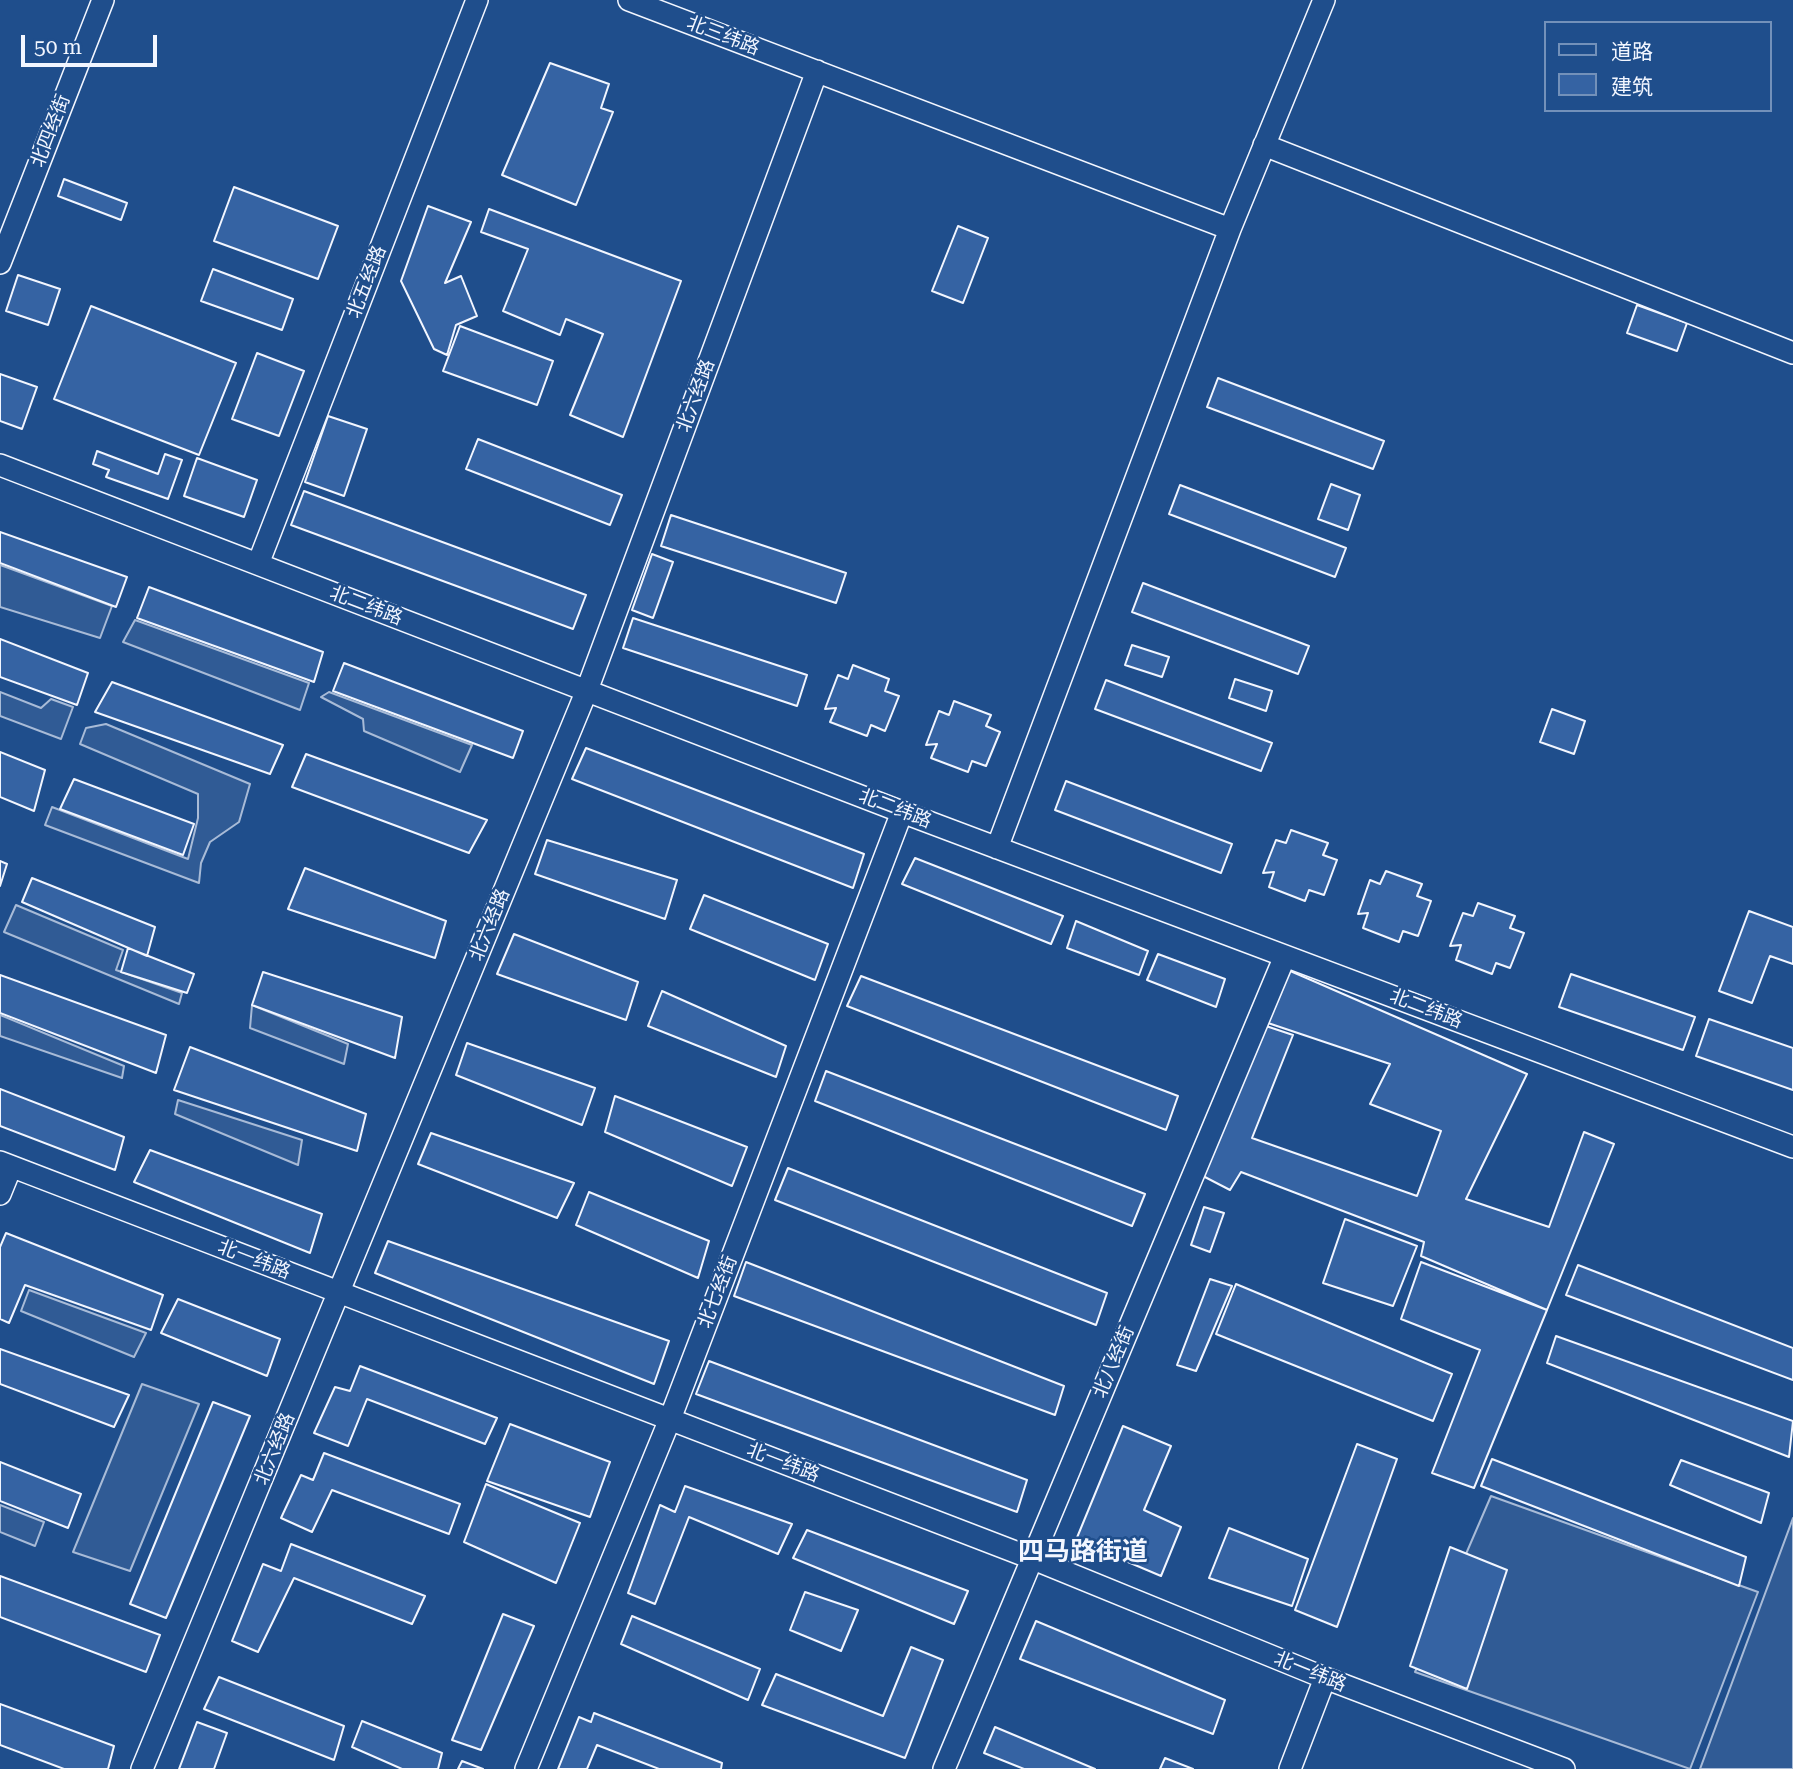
<!DOCTYPE html>
<html>
<head>
<meta charset="utf-8">
<style>
  body { margin:0 }
  #map { position:relative; width:1793px; height:1769px; overflow:hidden; background:#1f4e8c; font-family:"Roboto Serif","Noto Sans SC",serif }
  canvas { display:block }
  .legend { position:absolute; left:1544px; top:21px; width:228px; height:91px; box-sizing:border-box; background:#1f4e8c; border:2px solid #7391ba; margin:0; padding:9px 12px; list-style:none; font-size:21px; color:#f2f6ff }
  .legend li { display:flex; align-items:center; gap:14px; height:35px }
  .legend b { width:35px; border:2px solid #7391ba }
  .scale { position:absolute; left:21px; top:35px; width:136px; height:32px; box-sizing:border-box; border:4px solid #f2f6ff; border-top:0; padding-left:9px; font-size:21px; line-height:24px; white-space:nowrap; color:#f2f6ff; -webkit-text-stroke:5px #1f4e8c; paint-order:stroke }
</style>
</head>
<body>
<div id="map">
<canvas width="1793" height="1769"></canvas>
<ul class="legend">
<li><b style="height:9px;background:#1f4e8c"></b>道路</li>
<li><b style="height:19px;background:#3563a3"></b>建筑</li>
</ul>
<div class="scale">50 m</div>
</div>
<script>
const context = document.querySelector('canvas').getContext('2d');
context.lineJoin = 'round';
function fill(path, color) {
  context.fillStyle = color;
  context.fill(path, 'evenodd');
}
function poly(rows) {
  const path = new Path2D();
  for (const r of rows) {
    path.moveTo(r[0], r[1]);
    for (let i = 2; i < r.length; i += 2) path.lineTo(r[i], r[i + 1]);
  }
  return path;
}
function stroke(path, color, width, dash) {
  context.strokeStyle = color;
  context.lineWidth = width;
  context.lineCap = dash ? 'butt' : 'round';
  context.setLineDash(dash || []);
  context.stroke(path);
}
function label(font, color, halo, rows, align = 'center') {
  context.font = font + ' "Roboto Serif","Noto Sans SC",serif';
  context.lineWidth = 5;
  context.setLineDash([]);
  context.textBaseline = 'middle';
  context.strokeStyle = halo;
  context.fillStyle = color;
  for (const [text, x, y, turn = 0] of rows) {
    context.save();
    context.translate(x, y);
    context.rotate((+turn || 0) * Math.PI / 180);
    context.textAlign = isNaN(turn) ? turn : align;
    if (halo) context.strokeText(text, 0, 0);
    context.fillText(text, 0, 0);
    context.restore();
  }
}
const built = poly([
  [0,565,112,606,100,638,0,607,0,565],
  [135,620,309,683,300,710,123,642,135,620],
  [0,692,41,708,51,699,73,707,61,739,0,716,0,692],
  [329,692,472,745,460,772,364,731,363,719,321,697,329,692],
  [106,724,250,784,239,822,210,842,201,863,199,883,45,825,52,807,188,859,198,818,198,794,80,744,86,728,106,724],
  [16,905,123,950,116,970,182,993,179,1004,4,932,16,905],
  [252,1005,348,1044,344,1064,250,1028,252,1005],
  [0,1015,124,1066,122,1078,0,1036,0,1015],
  [178,1100,302,1140,298,1165,175,1114,178,1100],
  [29,1290,146,1333,134,1357,21,1311,29,1290],
  [142,1384,199,1404,130,1571,73,1552,142,1384],
  [1491,1496,1758,1592,1690,1769,1415,1672,1491,1496],
  [0,1505,44,1522,35,1546,0,1532,0,1505],
  [1793,1518,1793,1769,1700,1769,1793,1518]
]);
const building = poly([
  [550,63,609,84,601,108,613,112,576,205,502,175,550,63],
  [64,179,127,203,121,220,58,196,64,179],
  [234,187,338,226,318,279,214,241,234,187],
  [428,206,471,222,445,283,461,276,477,316,456,325,447,355,434,349,401,281,428,206],
  [489,209,681,281,623,437,570,415,603,334,566,319,560,335,503,311,528,249,481,232,489,209],
  [958,226,988,238,963,303,932,291,958,226],
  [213,269,293,299,282,330,201,301,213,269],
  [18,275,60,289,48,325,6,311,18,275],
  [1637,305,1687,323,1677,351,1627,333,1637,305],
  [91,306,236,363,199,455,54,399,91,306],
  [460,326,553,361,537,405,443,371,460,326],
  [257,353,304,371,279,436,232,419,257,353],
  [0,374,37,387,22,429,0,421,0,374],
  [1218,378,1384,441,1373,469,1207,407,1218,378],
  [328,416,367,429,344,496,305,482,328,416],
  [478,439,622,495,610,525,466,469,478,439],
  [97,451,158,474,165,454,182,460,168,499,106,477,109,470,93,464,97,451],
  [197,458,257,480,244,517,184,496,197,458],
  [1331,484,1360,495,1348,530,1318,519,1331,484],
  [1180,485,1346,548,1335,577,1169,514,1180,485],
  [304,491,586,595,573,629,291,525,304,491],
  [671,515,846,573,836,603,661,546,671,515],
  [0,532,127,577,116,607,0,563,0,532],
  [652,554,673,562,653,618,632,610,652,554],
  [1143,583,1309,646,1298,674,1132,612,1143,583],
  [149,587,323,652,314,682,137,618,149,587],
  [633,618,807,675,797,706,623,648,633,618],
  [0,639,88,673,77,705,0,677,0,639],
  [1132,645,1169,657,1162,677,1125,665,1132,645],
  [344,663,523,731,513,758,333,691,344,663],
  [853,665,889,679,885,691,899,696,885,731,871,725,867,736,830,722,836,708,825,709,838,675,848,679,853,665],
  [1235,679,1272,691,1266,711,1229,698,1235,679],
  [1106,680,1272,743,1261,771,1095,709,1106,680],
  [112,682,283,745,270,774,95,712,112,682],
  [954,701,991,715,986,726,1000,732,986,766,972,761,968,772,931,758,937,744,926,745,939,711,949,715,954,701],
  [1552,709,1585,721,1574,754,1540,742,1552,709],
  [586,748,864,854,853,888,572,779,586,748],
  [0,752,45,770,34,811,0,797,0,752],
  [306,754,487,820,469,853,292,787,306,754],
  [74,779,194,824,183,855,60,809,74,779],
  [1066,781,1232,844,1221,873,1055,810,1066,781],
  [1291,830,1328,843,1323,855,1337,860,1324,895,1309,890,1305,901,1269,887,1274,872,1263,873,1276,840,1286,843,1291,830],
  [547,840,677,880,665,919,535,874,547,840],
  [915,858,1063,916,1051,944,902,884,915,858],
  [0,861,7,864,0,886,0,861],
  [305,868,446,921,435,958,288,909,305,868],
  [1386,871,1422,884,1417,896,1431,901,1418,936,1403,931,1399,942,1363,928,1368,913,1358,914,1370,880,1380,884,1386,871],
  [32,878,155,927,147,956,22,902,32,878],
  [704,895,828,944,815,980,690,929,704,895],
  [1478,903,1515,916,1510,928,1524,933,1510,968,1496,963,1492,974,1456,960,1461,945,1450,946,1463,913,1473,916,1478,903],
  [1749,911,1793,927,1793,964,1770,956,1752,1003,1719,991,1749,911],
  [1076,921,1148,951,1139,975,1067,948,1076,921],
  [514,934,638,982,626,1020,497,974,514,934],
  [128,948,194,974,187,993,121,972,128,948],
  [1158,954,1225,979,1216,1007,1147,980,1158,954],
  [1288,970,1527,1074,1466,1199,1549,1227,1584,1132,1614,1144,1547,1310,1421,1256,1424,1242,1241,1172,1230,1190,1201,1175,1263,1025,1293,1035,1252,1138,1417,1196,1441,1131,1370,1104,1390,1064,1268,1023,1288,970],
  [263,972,402,1017,395,1058,252,1005,263,972],
  [1571,974,1695,1017,1683,1050,1559,1007,1571,974],
  [0,975,166,1035,156,1073,0,1013,0,975],
  [861,976,1178,1096,1166,1130,847,1006,861,976],
  [662,991,786,1046,776,1077,648,1026,662,991],
  [1709,1019,1793,1048,1793,1090,1696,1056,1709,1019],
  [467,1043,595,1088,582,1125,456,1075,467,1043],
  [190,1047,366,1114,357,1151,174,1090,190,1047],
  [826,1071,1145,1194,1132,1226,815,1101,826,1071],
  [0,1089,124,1137,115,1170,0,1126,0,1089],
  [615,1096,747,1147,732,1186,605,1132,615,1096],
  [431,1133,574,1183,557,1218,418,1164,431,1133],
  [150,1150,322,1214,310,1253,134,1182,150,1150],
  [788,1168,1107,1293,1096,1325,775,1200,788,1168],
  [589,1192,709,1241,698,1278,576,1225,589,1192],
  [1204,1207,1224,1213,1210,1252,1191,1245,1204,1207],
  [1345,1219,1417,1246,1393,1306,1323,1283,1345,1219],
  [6,1233,163,1295,151,1330,25,1285,9,1323,0,1319,0,1247,6,1233],
  [388,1241,669,1341,654,1384,375,1273,388,1241],
  [746,1262,1064,1386,1055,1415,734,1296,746,1262],
  [1421,1262,1547,1310,1474,1488,1432,1473,1480,1350,1401,1319,1421,1262],
  [1578,1265,1793,1348,1793,1380,1566,1295,1578,1265],
  [1210,1279,1232,1286,1196,1371,1177,1365,1210,1279],
  [1236,1284,1452,1374,1433,1421,1216,1334,1236,1284],
  [178,1299,280,1339,267,1376,161,1333,178,1299],
  [1556,1336,1793,1421,1789,1457,1547,1363,1556,1336],
  [0,1349,129,1395,114,1427,0,1384,0,1349],
  [709,1361,1027,1480,1017,1512,696,1394,709,1361],
  [360,1366,497,1418,485,1444,367,1399,348,1446,314,1433,335,1387,350,1391,360,1366],
  [213,1402,250,1416,166,1618,130,1604,213,1402],
  [510,1424,610,1462,590,1517,487,1481,510,1424],
  [1123,1426,1171,1446,1144,1510,1181,1527,1161,1576,1076,1540,1123,1426],
  [1357,1444,1397,1459,1337,1627,1295,1610,1357,1444],
  [324,1453,460,1504,449,1534,332,1490,312,1532,281,1518,301,1475,313,1480,324,1453],
  [1492,1459,1746,1557,1739,1586,1481,1486,1492,1459],
  [1681,1460,1769,1493,1761,1523,1670,1485,1681,1460],
  [0,1462,81,1494,68,1528,0,1501,0,1462],
  [486,1484,580,1523,556,1583,464,1542,486,1484],
  [685,1486,792,1524,778,1554,689,1517,655,1604,628,1593,660,1505,675,1512,685,1486],
  [1229,1528,1308,1559,1292,1606,1209,1578,1229,1528],
  [807,1530,968,1591,954,1624,793,1558,807,1530],
  [291,1544,425,1596,412,1624,294,1578,258,1652,232,1641,263,1564,281,1571,291,1544],
  [1450,1547,1507,1570,1467,1689,1410,1666,1450,1547],
  [0,1576,160,1635,146,1672,0,1617,0,1576],
  [805,1592,858,1610,841,1651,790,1630,805,1592],
  [503,1614,534,1626,481,1750,452,1740,503,1614],
  [632,1616,760,1669,748,1700,621,1644,632,1616],
  [1036,1621,1225,1700,1213,1734,1020,1659,1036,1621],
  [911,1647,943,1660,905,1758,762,1705,776,1674,883,1716,911,1647],
  [219,1677,344,1726,334,1760,204,1709,219,1677],
  [0,1704,114,1746,108,1769,64,1769,0,1745,0,1704],
  [594,1713,722,1763,721,1769,659,1769,597,1745,587,1769,558,1769,579,1717,591,1722,594,1713],
  [362,1721,442,1753,438,1769,402,1769,352,1747,362,1721],
  [197,1722,227,1733,214,1769,179,1769,197,1722],
  [995,1727,1095,1769,1024,1769,984,1753,995,1727],
  [1165,1758,1193,1769,1160,1769,1165,1758],
  [462,1761,483,1769,458,1769,462,1761]
]);
const minor = poly([
  [629,0,1230,229,997,848],
  [1264,145,1793,353],
  [1230,229,1324,0],
  [0,263,103,0],
  [0,465,902,812,1793,1147],
  [258,564,477,0],
  [0,1162,1031,1558,1325,1678,1564,1769],
  [0,1194,11,1167],
  [142,1769,587,690,817,71],
  [526,1769,670,1419,902,812],
  [944,1769,1285,956],
  [1290,1769,1325,1678]
]);
const streetNames = [
  ["北三纬路",723,36,21],
  ["北四经街",51,131,-69],
  ["北五经路",367,282,-69],
  ["北六经路",696,396,-70],
  ["北二纬路",366,606,21],
  ["北二纬路",895,809,21],
  ["北六经路",490,925,-68],
  ["北二纬路",1426,1009,21],
  ["北一纬路",254,1260,21],
  ["北七经街",718,1292,-69],
  ["北八经街",1114,1362,-67],
  ["北六经路",275,1449,-68],
  ["北一纬路",783,1463,21],
  ["北一纬路",1310,1672,22]
];
const districtNames = [
  ["四马路街道",1083,1552]
];
fill(built, '#305b95');
stroke(built, '#a8bbd7', 2);
fill(building, '#3563a3');
stroke(building, '#f2f6ff', 2);
stroke(minor, '#f2f6ff', 24);
stroke(minor, '#1f4e8c', 21);
label('19px', '#f2f6ff', '#1f4e8c', streetNames);
label('bold 26px', '#f2f6ff', '#1f4e8c', districtNames);
</script>
</body>
</html>
